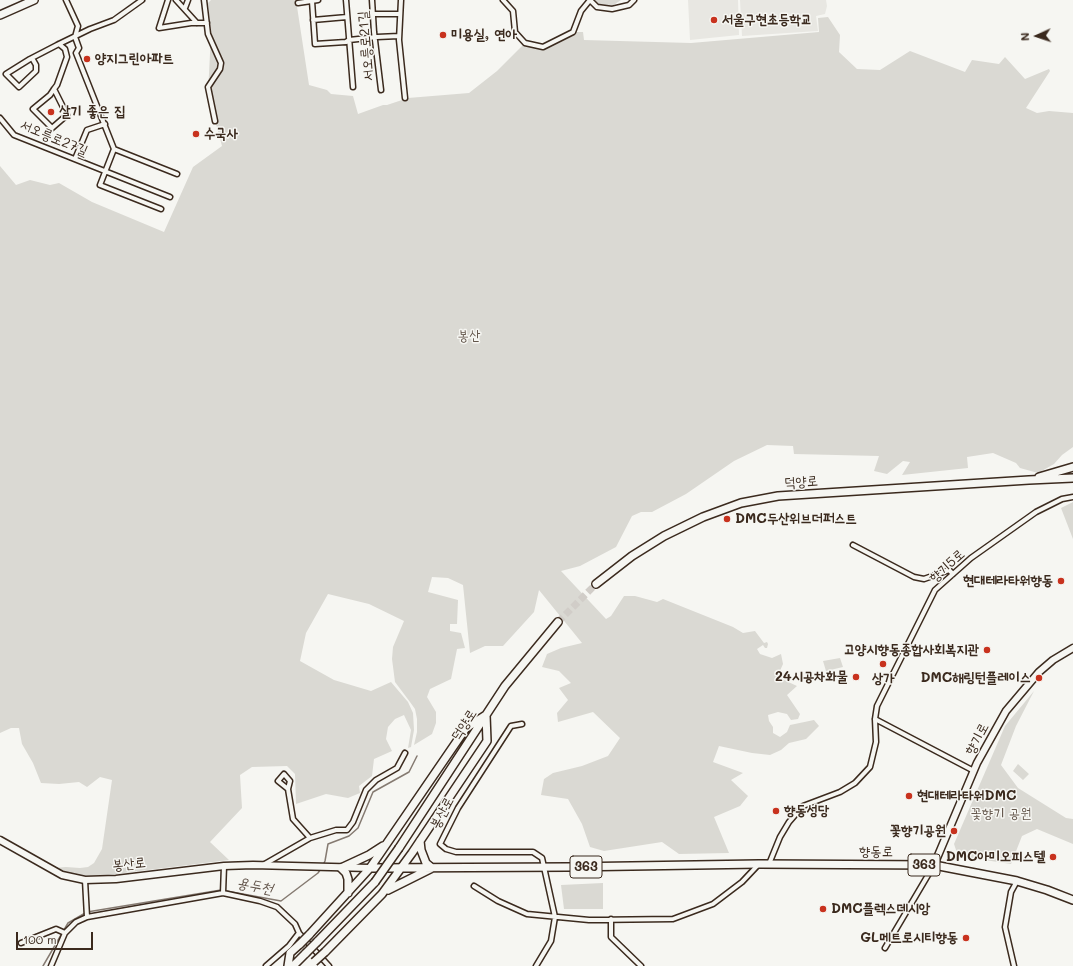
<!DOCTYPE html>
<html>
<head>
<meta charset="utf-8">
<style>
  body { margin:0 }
  #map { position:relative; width:1073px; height:966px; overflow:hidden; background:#f6f6f2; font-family:Mali,sans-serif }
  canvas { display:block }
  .north { position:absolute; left:1017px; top:16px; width:40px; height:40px; -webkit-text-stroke:3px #f6f6f2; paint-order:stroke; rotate:267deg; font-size:11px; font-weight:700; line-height:16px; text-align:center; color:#3b2a1e }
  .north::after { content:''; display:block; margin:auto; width:14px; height:18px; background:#3b2a1e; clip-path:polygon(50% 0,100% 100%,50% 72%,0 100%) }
  .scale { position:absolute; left:16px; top:932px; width:77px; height:18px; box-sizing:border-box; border:2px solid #3b2a1e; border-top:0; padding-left:5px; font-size:12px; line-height:14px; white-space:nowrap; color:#3b2a1e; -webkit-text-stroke:3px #f6f6f2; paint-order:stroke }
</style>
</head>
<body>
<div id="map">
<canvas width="1073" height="966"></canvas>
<div class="north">N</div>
<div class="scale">100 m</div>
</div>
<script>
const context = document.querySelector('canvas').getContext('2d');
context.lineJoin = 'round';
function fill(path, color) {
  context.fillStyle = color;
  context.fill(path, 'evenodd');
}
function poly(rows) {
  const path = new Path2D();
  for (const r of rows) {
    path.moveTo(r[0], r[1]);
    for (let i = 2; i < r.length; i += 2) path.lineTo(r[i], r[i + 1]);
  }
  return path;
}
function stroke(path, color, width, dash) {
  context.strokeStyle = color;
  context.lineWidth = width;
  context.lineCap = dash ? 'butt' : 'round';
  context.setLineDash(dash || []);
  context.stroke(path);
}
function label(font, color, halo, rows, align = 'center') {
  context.font = font + ' Mali,"Poor Story",sans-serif';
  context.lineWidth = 3;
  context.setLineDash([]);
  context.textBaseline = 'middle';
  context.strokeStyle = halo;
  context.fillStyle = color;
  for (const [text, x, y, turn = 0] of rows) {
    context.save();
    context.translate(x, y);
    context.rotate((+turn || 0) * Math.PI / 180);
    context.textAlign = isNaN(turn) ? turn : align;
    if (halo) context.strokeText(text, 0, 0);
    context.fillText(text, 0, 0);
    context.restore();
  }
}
const built = poly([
  [688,0,738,0,739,35,690,40],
  [740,0,826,0,827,6,825,14,816,16,818,31,742,36]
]);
const green = poly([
  [211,0,296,0,309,85,327,90,331,94,353,96,358,114,383,105,387,105,408,98,469,93,497,71,523,45,544,48,576,32,583,32,584,40,691,43,819,32,818,18,828,17,840,35,839,52,857,69,880,70,910,51,965,72,972,60,999,64,1005,57,1025,79,1049,69,1050,71,1026,108,1037,113,1049,111,1073,113,1073,447,1062,455,1054,464,1038,473,1020,468,1016,463,993,453,967,457,968,468,902,475,910,462,903,461,887,474,874,471,879,456,794,454,793,446,767,445,734,461,686,494,652,512,641,512,632,516,616,547,580,566,561,571,606,619,611,616,624,596,635,596,657,602,663,599,733,627,743,633,755,631,764,643,767,642,768,644,767,648,765,648,763,645,757,649,760,654,772,658,781,654,783,664,779,673,784,680,797,686,787,695,800,714,798,719,791,720,787,714,778,712,768,715,769,721,773,727,773,733,780,737,787,732,790,725,814,720,819,726,806,739,789,743,781,750,770,755,752,753,719,746,713,762,743,773,731,780,748,796,740,806,714,817,729,853,679,854,662,842,604,851,590,847,582,824,568,799,541,795,544,779,553,773,582,766,608,756,620,738,593,712,558,722,557,713,568,700,559,688,571,683,559,671,542,667,547,654,561,648,582,643,539,590,534,612,503,646,485,646,470,653,463,585,448,578,432,577,428,592,458,600,457,624,450,624,450,631,461,633,465,648,457,649,451,679,430,689,427,697,436,712,436,723,432,734,414,745,417,732,417,719,415,709,410,702,395,682,392,659,393,647,404,621,369,604,328,594,306,633,300,661,334,680,371,691,391,682,408,702,413,713,414,730,411,747,408,748,411,730,404,715,395,719,388,727,386,739,392,751,374,759,372,776,359,786,360,793,348,798,326,794,296,804,295,774,287,766,252,767,240,775,242,808,210,842,229,860,91,877,83,877,63,873,54,868,66,867,80,868,88,867,94,863,102,849,112,780,100,777,87,787,79,782,59,784,41,783,33,763,22,744,19,728,11,728,0,733,0,166,16,185,30,180,50,185,59,183,92,202,164,232,193,167,222,146,208,94,211,33,208,3],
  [590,0,621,0,612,6,598,4],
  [1073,502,1073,539,1061,508],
  [840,658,843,667,826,671,823,661],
  [1034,691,1016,726,1001,765,1018,788,1066,818,1073,819,1073,844,1037,829,1022,836,1011,864,958,856,954,844,1005,726],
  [1018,764,1029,774,1023,780,1013,771],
  [603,883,603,909,564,909,561,885]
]);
const stream = poly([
  [323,865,325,861,328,844,349,836,358,828,373,792,409,772,417,756],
  [43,966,68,923,87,912,221,890,281,901,318,873,320,870]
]);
const primaryTunnel = poly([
  [558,622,596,584]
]);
const street = poly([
  [66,0,78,26,75,37,79,48,76,53,114,149,177,174],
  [168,0,159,28,191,23,207,23],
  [176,0,197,23],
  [204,0,208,34,221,63,220,69,208,87,215,121],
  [346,0,353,87],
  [372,0,374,32,381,90],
  [401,0,399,40,405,98],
  [503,0,513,11,515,32,525,43,543,47,573,32,581,11,590,0],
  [590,0,597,7,612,9,629,5,634,0],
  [312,1,315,44,346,42,349,40,377,37,399,36],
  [298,3,318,0],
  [185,8,188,0],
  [373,14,400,14],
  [313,20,347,17],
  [32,58,36,65,36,71,19,87,6,74,30,59,57,45,90,29,114,20,142,0],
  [54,89,67,115,52,128,33,109,50,95,54,89,57,85,67,57,65,49,59,44],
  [0,118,14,135,170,197],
  [114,149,100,185,161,209],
  [75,159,87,130,105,124],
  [853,545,914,577,924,579,949,570,953,574],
  [875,719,974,771],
  [522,724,511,726,458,808,440,844,446,849,456,852,533,852,542,858,555,917,551,941,536,966],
  [288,789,278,781,284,774,290,781,288,789,293,819,310,838],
  [769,864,780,837,789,822,803,806,840,792,855,783,870,767,876,742,875,719,877,706,935,590,971,558,1036,512,1062,499,1073,497],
  [263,865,310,838,336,830,347,830,353,822,366,790,376,780,397,768,405,753],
  [85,880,87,917],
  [474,886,498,901,527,914,589,920,673,919,713,904,742,882,759,864],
  [223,893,224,866],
  [611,919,611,937,641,966],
  [21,943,56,929,65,933],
  [885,948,934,865],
  [51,966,65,933,76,922,87,917,223,893,260,901,277,907,295,924,299,933,329,966],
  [266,966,289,946,299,933],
  [1014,966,1005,927,1011,892,1017,881]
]);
const secondary = poly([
  [0,840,62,875,85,880,116,879,224,866,253,865,370,868],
  [934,865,977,763,1006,711,1039,672,1053,660,1073,648]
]);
const primary = poly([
  [0,15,34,0],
  [1039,477,1073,467],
  [596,584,632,556,664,536,703,517,741,503,778,496,1029,480,1073,478],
  [399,848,505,686,558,622],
  [370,868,568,867,759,864,934,865,1017,881,1047,890,1073,900],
  [388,890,432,868,426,863,421,850,420,841],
  [348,893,348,879,346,873,341,868,369,855,383,846],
  [309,935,370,868,466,728,486,715],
  [317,942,375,882],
  [325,952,382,894,412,853,487,741,486,715],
  [288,966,290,953,300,944],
  [293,966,306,953]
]);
const primaryBridge = poly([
  [375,882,399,848],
  [300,944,309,935],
  [306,953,317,942],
  [314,962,325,952]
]);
const markers = [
  [714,20,4,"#c8321e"],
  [443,35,4,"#c8321e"],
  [87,59,4,"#c8321e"],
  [51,112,4,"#c8321e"],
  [196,134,4,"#c8321e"],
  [727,519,4,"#c8321e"],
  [1061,581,4,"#c8321e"],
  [987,650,4,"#c8321e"],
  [883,664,4,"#c8321e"],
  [856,677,4,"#c8321e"],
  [1039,678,4,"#c8321e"],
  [909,796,4,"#c8321e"],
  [776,811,4,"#c8321e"],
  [954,831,4,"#c8321e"],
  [1053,857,4,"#c8321e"],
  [823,909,4,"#c8321e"],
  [966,938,4,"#c8321e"]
];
const shields = [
  [924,865,32],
  [586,867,32]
];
const shieldNames = [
  ["363",924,865],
  ["363",586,867]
];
const poiNames = [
  ["서울구현초등학교",722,20],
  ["미용실, 연아",451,35],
  ["양지그린아파트",95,59],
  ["살기 좋은 집",59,112],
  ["수국사",204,134],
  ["DMC두산위브더퍼스트",735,519],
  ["현대테라타워향동",1053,581,"right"],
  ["고양시향동종합사회복지관",979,650,"right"],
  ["24시공차화물",848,677,"right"],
  ["DMC해링턴플레이스",1031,678,"right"],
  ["상가",883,679,"center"],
  ["현대테라타워DMC",917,796],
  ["향동성당",784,811],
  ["꽃향기공원",946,831,"right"],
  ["DMC아미오피스텔",1045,857,"right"],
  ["DMC플렉스데시앙",831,909],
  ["GL메트로시티향동",958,938,"right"]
];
const streetNames = [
  ["서오릉로21길",366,46,-95],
  ["서오릉로27길",54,138,23],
  ["덕양로",801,482,-4],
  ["향기5로",947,566,-42],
  ["덕양로",464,725,-57],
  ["향기로",977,739,-62],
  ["봉산로",442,813,-62],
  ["향동로",876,852],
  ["봉산로",129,864,-6]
];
const parkNames = [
  ["봉산",469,336],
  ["꽃향기 공원",1001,814]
];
const waterNames = [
  ["용두천",255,886,11]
];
fill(built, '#e8e7e2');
fill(green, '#dad9d3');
stroke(stream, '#857a71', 1.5);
stroke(primaryTunnel, '#d1cdc8', 7, [7, 3.5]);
stroke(street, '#3b2a1e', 7);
stroke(secondary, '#3b2a1e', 9);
stroke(primary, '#3b2a1e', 10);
stroke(street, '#f6f6f2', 4);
stroke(secondary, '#f6f6f2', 6);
stroke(primary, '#f6f6f2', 7);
stroke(primaryBridge, '#3b2a1e', 10, []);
stroke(primaryBridge, '#f6f6f2', 7);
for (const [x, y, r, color] of markers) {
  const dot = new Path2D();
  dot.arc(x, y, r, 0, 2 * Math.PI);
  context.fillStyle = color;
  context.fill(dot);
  stroke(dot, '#f6f6f2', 1.5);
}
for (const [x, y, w] of shields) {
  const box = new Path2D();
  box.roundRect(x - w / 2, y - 11, w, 22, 3);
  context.fillStyle = '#f6f6f2';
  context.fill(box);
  stroke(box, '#3b2a1e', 1);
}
label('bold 13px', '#3b2a1e', null, shieldNames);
label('bold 14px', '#3b2a1e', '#f6f6f2', poiNames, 'left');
label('14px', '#3b2a1e', '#f6f6f2', streetNames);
label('14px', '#63564b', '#f6f6f2', parkNames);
label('italic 15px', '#605248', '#f6f6f2', waterNames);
</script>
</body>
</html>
